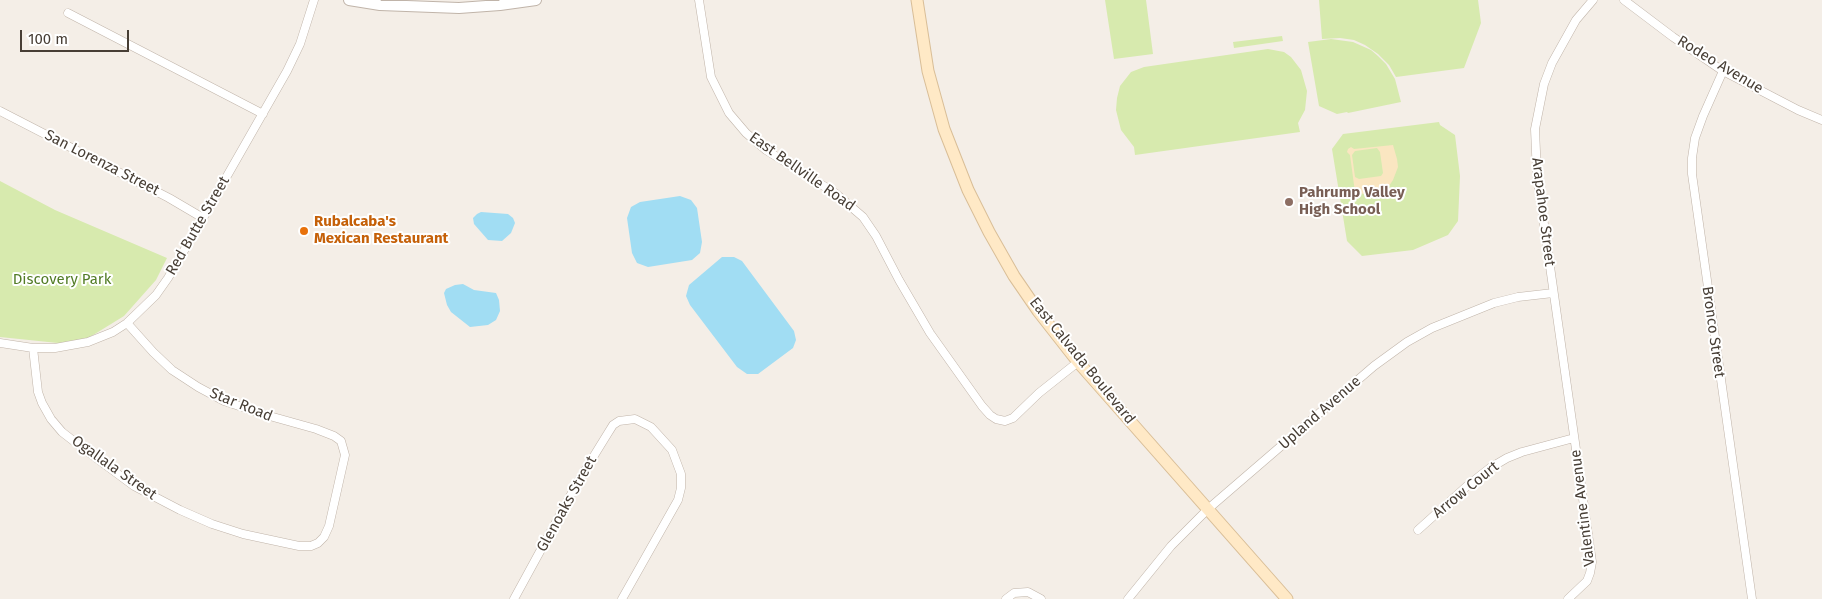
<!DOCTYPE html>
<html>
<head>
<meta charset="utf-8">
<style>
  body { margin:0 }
  #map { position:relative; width:1822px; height:599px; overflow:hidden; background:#f4eee7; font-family:"Fira Sans",sans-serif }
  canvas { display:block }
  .scale { position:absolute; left:20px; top:30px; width:109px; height:22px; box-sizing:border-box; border:2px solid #473e35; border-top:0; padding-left:6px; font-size:15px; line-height:18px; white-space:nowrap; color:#473e35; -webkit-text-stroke:4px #fff; paint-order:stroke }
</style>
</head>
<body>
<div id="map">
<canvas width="1822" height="599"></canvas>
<div class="scale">100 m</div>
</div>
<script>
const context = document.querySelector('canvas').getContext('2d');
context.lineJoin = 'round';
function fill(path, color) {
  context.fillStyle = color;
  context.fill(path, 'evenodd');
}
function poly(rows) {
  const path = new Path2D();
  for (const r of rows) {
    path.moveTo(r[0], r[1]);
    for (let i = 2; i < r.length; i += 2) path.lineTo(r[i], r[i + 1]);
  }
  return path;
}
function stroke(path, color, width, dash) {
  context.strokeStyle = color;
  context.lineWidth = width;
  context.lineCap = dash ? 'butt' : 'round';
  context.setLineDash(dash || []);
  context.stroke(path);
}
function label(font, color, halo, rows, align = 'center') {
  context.font = font + ' "Fira Sans",sans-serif';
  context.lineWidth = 4;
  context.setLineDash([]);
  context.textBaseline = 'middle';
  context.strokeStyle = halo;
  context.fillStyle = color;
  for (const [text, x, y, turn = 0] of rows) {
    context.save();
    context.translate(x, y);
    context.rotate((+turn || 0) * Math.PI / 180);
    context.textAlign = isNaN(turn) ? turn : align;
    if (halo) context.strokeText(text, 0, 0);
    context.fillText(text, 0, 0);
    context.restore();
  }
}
const green = poly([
  [1105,0,1146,0,1153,54,1114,59],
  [1319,0,1478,0,1481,23,1464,68,1396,77,1389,65,1378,54,1365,45,1354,40,1340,38,1322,39],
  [1282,36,1283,41,1234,48,1233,42],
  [1331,39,1353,42,1371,50,1378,56,1386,64,1395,79,1401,102,1348,113,1347,112,1337,114,1319,106,1308,42],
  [1268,49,1284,52,1291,57,1301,70,1307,91,1305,110,1298,123,1300,132,1135,155,1134,147,1121,130,1116,110,1117,98,1120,86,1131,72,1144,67],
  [1439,122,1440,125,1455,135,1460,176,1458,221,1448,235,1413,250,1362,256,1347,241,1332,149,1343,134],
  [0,181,55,210,167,258,156,280,124,316,77,345,0,337]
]);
const sand = poly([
  [1393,145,1397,159,1398,167,1393,180,1389,186,1376,193,1364,194,1355,192,1350,155,1347,152,1348,149,1351,147,1354,149],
  [1377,148,1380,152,1383,173,1381,176,1359,179,1355,177,1352,155,1355,151]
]);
const water = poly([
  [680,196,691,200,697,208,702,242,700,253,692,260,648,267,637,263,632,253,627,218,631,207,640,202],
  [481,212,508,214,513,218,515,223,511,233,502,241,488,240,474,224,473,218,477,214],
  [722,257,734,257,742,261,794,331,796,340,793,348,758,374,747,374,737,367,690,305,686,296,689,285],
  [463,284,474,290,496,293,499,300,500,311,496,320,488,325,470,327,451,312,447,305,444,293,446,289,455,285]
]);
const minor = poly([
  [699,0,711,77,729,113,746,133,766,150,835,193,863,217,876,236,899,280,930,333,982,406,990,415,996,419,1005,421,1013,418,1039,393,1078,362],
  [1624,0,1673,37,1723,71,1798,110,1822,120],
  [68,13,263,114],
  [1723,71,1703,116,1695,138,1692,158,1692,174,1752,599],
  [0,111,169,198,203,218],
  [0,343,33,348,55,348,88,342,113,332,127,323,156,295,168,278,203,218,287,71,300,44,314,0],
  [33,348,38,392,42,403,51,419,62,432,80,446,134,486,180,510,212,524,243,534,299,546,311,546,318,543,324,537,329,526,345,455,341,441,334,436,316,429,266,415,224,401,198,387,172,370,153,352,127,323],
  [1418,530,1467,486,1490,468,1507,458,1522,452,1574,438],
  [514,599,579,480,608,433,613,425,619,421,635,419,651,427,672,450,681,474,681,488,678,500,622,599],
  [1006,599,1014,593,1028,592,1041,599],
  [1128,599,1171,546,1208,509,1374,366,1407,342,1432,328,1494,303,1518,297,1553,293],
  [1568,599,1587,581,1590,573,1592,562,1537,175,1535,129,1544,84,1552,63,1576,20,1593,0]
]);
const tertiary = poly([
  [349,0,380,5,459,8,500,5,536,0]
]);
const secondary = poly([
  [917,0,928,71,944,129,968,190,989,232,1014,276,1038,311,1078,362,1287,599]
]);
const markers = [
  [1289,202,5,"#8d6e63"],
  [304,231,5,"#e8710a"]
];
const streetNames = [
  ["Rodeo Avenue",1720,65,31],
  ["San Lorenza Street",102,163,27],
  ["East Bellville Road",802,172,35],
  ["Arapahoe Street",1543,212,83],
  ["Red Butte Street",198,226,-60],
  ["Bronco Street",1713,332,82],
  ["East Calvada Boulevard",1082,361,51],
  ["Star Road",241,405,22],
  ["Upland Avenue",1320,413,-41],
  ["Ogallala Street",114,468,35],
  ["Arrow Court",1466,490,-39],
  ["Glenoaks Street",567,504,-61],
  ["Valentine Avenue",1583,508,-97]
];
const educationNames = [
  ["Pahrump Valley",1299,193],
  ["High School",1299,210]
];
const foodNames = [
  ["Rubalcaba's",314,222],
  ["Mexican Restaurant",314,239]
];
const parkNames = [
  ["Discovery Park",62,280]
];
fill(green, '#d7eaae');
fill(sand, '#fae6c1');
fill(water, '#a1ddf3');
stroke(minor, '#c0b4a9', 9);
stroke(tertiary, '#c0b4a9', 12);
stroke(secondary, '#d9be97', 13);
stroke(minor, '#fff', 8);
stroke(tertiary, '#fff', 10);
stroke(secondary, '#ffe9c6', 11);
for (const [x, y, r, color] of markers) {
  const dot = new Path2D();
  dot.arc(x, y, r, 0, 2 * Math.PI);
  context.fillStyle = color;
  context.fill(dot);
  stroke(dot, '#fff', 2);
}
label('15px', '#473e35', '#fff', streetNames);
label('bold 15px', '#785e54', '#fff', educationNames, 'left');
label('bold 15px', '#c56008', '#fff', foodNames, 'left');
label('15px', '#527c26', '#fff', parkNames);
</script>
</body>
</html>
